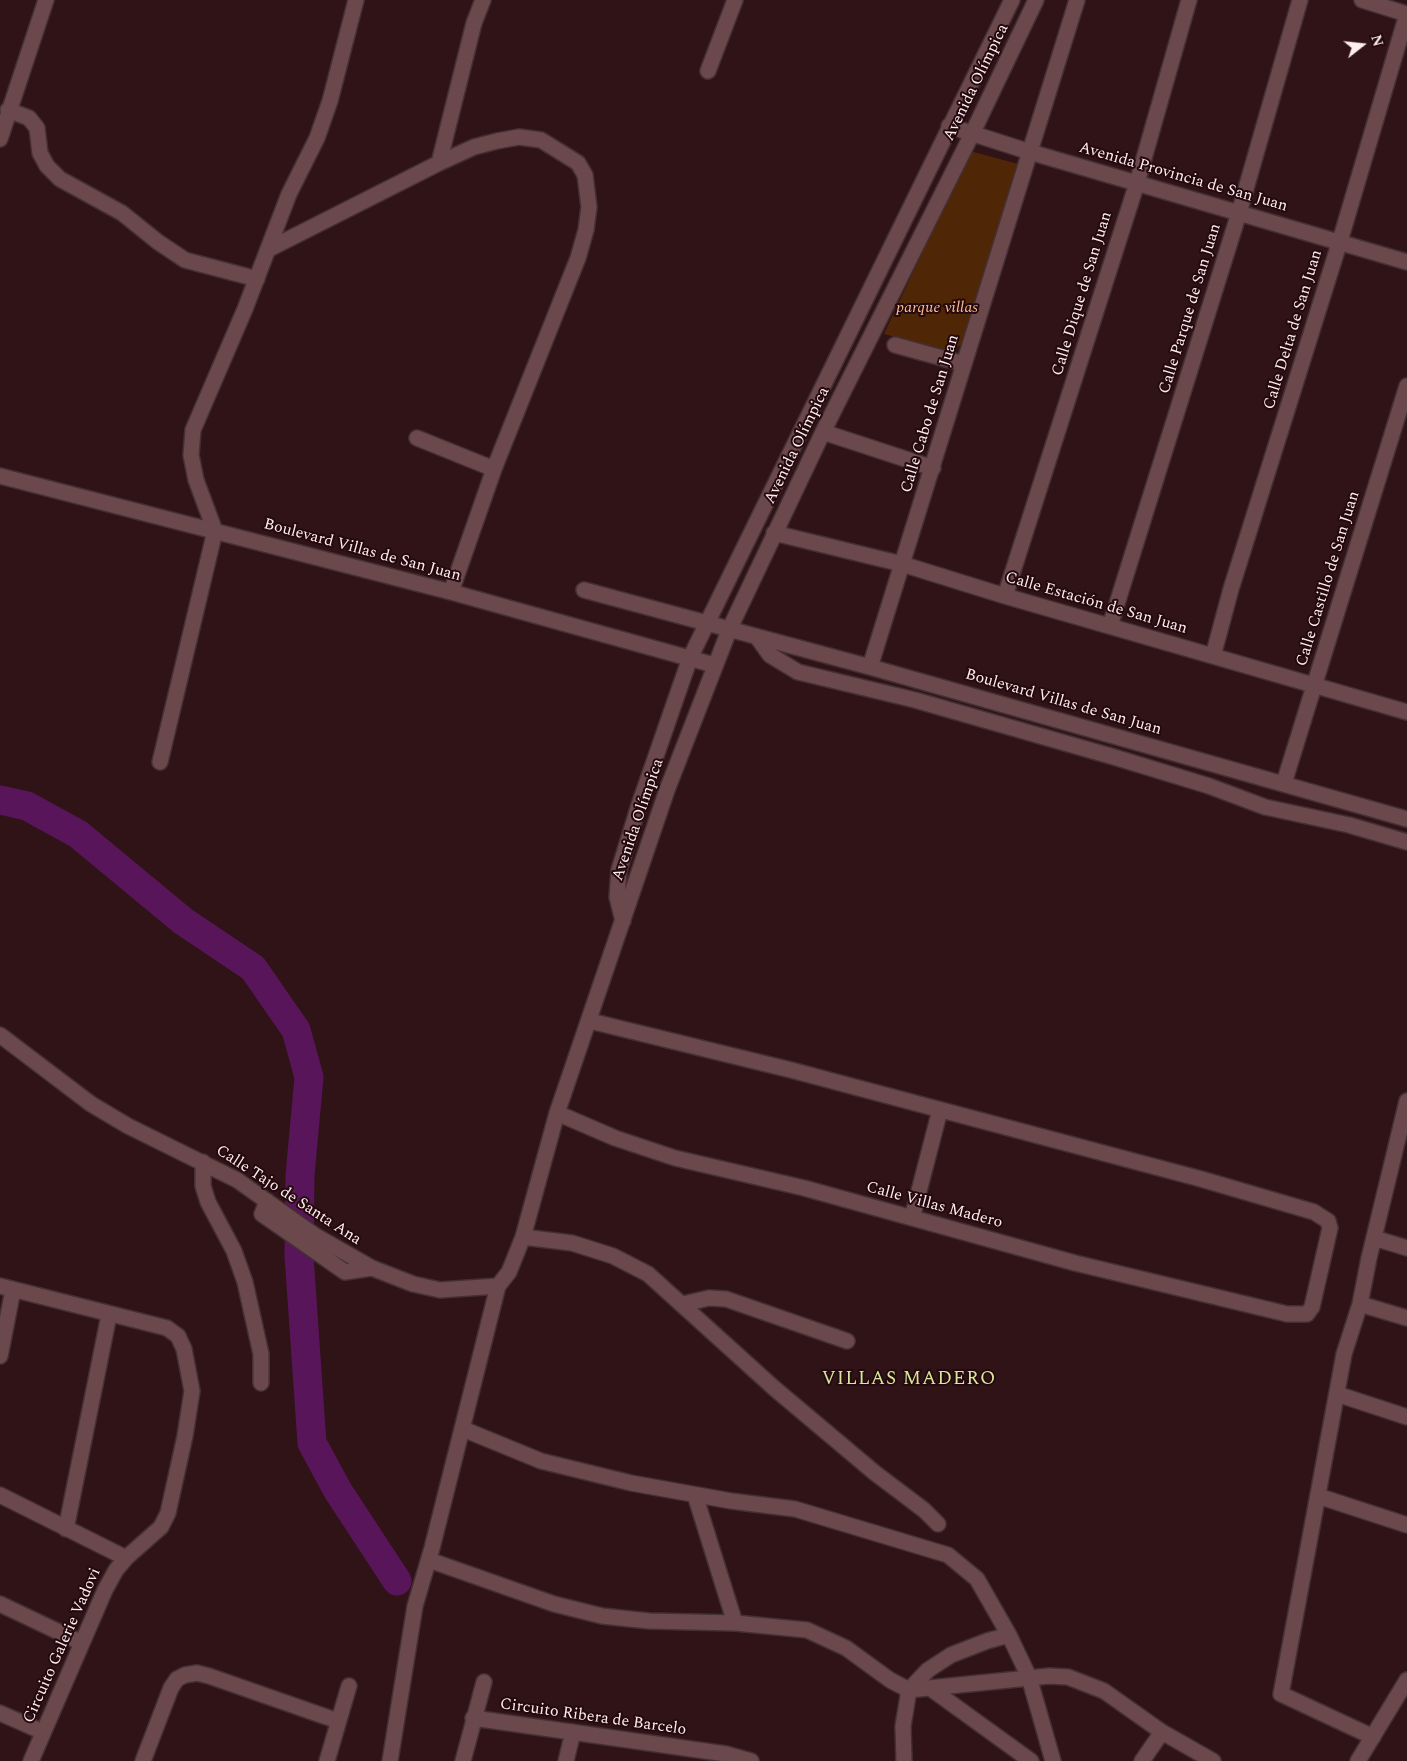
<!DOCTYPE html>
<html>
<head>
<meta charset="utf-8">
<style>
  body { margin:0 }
  #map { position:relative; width:1407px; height:1761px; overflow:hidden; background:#2f1317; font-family:Spectral,serif }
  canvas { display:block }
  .north { position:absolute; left:1337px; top:20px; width:50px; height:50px; -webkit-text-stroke:4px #24090e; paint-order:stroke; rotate:74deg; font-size:14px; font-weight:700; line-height:20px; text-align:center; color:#feedee }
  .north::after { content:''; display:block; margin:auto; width:18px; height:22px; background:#feedee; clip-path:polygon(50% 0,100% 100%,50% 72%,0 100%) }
</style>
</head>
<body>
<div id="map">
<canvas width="1407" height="1761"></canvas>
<div class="north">N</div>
</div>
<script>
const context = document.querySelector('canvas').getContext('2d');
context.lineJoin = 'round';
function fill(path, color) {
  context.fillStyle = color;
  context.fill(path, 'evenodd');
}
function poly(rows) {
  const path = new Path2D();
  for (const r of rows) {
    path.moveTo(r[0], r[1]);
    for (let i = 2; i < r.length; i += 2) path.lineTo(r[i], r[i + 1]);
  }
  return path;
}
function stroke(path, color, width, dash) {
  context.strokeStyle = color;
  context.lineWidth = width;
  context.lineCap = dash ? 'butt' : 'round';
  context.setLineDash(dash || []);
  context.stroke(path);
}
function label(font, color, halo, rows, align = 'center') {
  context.font = font + ' Spectral,serif';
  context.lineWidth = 4;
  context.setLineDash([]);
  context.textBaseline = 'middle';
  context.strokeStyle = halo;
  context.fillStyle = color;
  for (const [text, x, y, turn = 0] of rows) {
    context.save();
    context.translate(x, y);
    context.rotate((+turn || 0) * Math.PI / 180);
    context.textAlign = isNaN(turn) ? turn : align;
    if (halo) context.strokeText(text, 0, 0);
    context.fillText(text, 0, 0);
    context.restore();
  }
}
const green = poly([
  [970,151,1018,164,967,341,951,351,884,334]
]);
const river = poly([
  [0,800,27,806,78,834,183,921,253,968,296,1030,309,1077,300,1175,299,1256,312,1443,338,1491,397,1581]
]);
const minor = poly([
  [1362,0,1407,14],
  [708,71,735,0],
  [8,110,29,118,37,128,40,153,47,166,60,179,122,213,158,242,185,260,257,279],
  [949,126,1030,152,1407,262],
  [0,139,46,0],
  [439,163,474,23,483,0],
  [269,249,439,163,474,147,497,141,519,137,541,140,578,163,585,175,589,207,586,230,578,258,494,469,451,592],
  [895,345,964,364],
  [823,432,933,468],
  [417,438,494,469],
  [0,476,451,592,714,665],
  [774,533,902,564,1005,596,1407,712],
  [584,590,870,667,1407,819],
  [1005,596,1137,183,1189,0],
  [1110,626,1239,213,1300,0],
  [757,637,770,655,798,672,915,700,1114,757,1209,786,1265,807,1349,825,1407,842],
  [1213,656,1231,589,1340,241,1407,14],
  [870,667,1077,0],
  [160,762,215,531,196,480,191,455,193,430,245,309,289,194,317,138,330,101,356,0],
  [1284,783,1407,386],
  [623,921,617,897,619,870,639,805,690,658,1012,0],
  [0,1035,91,1104,128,1126,237,1180,316,1236,372,1268,413,1284,440,1290,498,1286],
  [557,1113,615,1138,675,1158,804,1188,1075,1263,1287,1314,1307,1314,1312,1307,1330,1228,1328,1221,1314,1212,1201,1179,791,1070,590,1021],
  [203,1162,203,1186,208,1202,234,1251,245,1282,261,1354,261,1383],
  [267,1201,262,1214,345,1272,372,1268],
  [912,1218,940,1110],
  [523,1237,572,1243,613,1256,648,1274,774,1388,875,1473,924,1510,938,1524],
  [1374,1238,1407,1248],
  [0,1286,167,1328,178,1336,184,1349,192,1391,185,1436,168,1513,161,1527,126,1558,116,1570,105,1590,31,1761],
  [683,1304,709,1298,726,1299,847,1341],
  [1360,1304,1407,1318],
  [0,1356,13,1290],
  [1337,1394,1407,1417],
  [463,1429,541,1461,631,1483,731,1501,795,1509,948,1555,977,1579,1009,1635,1029,1677,1053,1761],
  [0,1495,126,1558],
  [695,1495,735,1623],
  [1318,1496,1407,1525],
  [66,1529,109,1315],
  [429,1560,554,1604,602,1616,649,1621,735,1623,807,1630,846,1648,890,1680,909,1690,928,1670,951,1655,987,1641,1009,1635],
  [0,1604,82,1643],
  [930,1688,1031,1761],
  [0,1713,43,1732],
  [473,1718,726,1754,751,1761],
  [1373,1737,1281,1694,1344,1354,1360,1304,1369,1258,1407,1101],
  [143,1761,171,1688,177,1679,185,1675,197,1673,209,1676,338,1721],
  [327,1761,349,1686],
  [390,1761,415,1606,432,1548,498,1286,509,1272,523,1237,557,1113,667,790,730,628,823,432,972,134,1036,0],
  [463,1761,484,1682],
  [566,1761,573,1732],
  [904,1761,903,1726,909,1690,1049,1676,1068,1677,1104,1691,1162,1732,1213,1761],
  [1142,1761,1162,1732],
  [1358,1761,1407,1680]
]);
const streetNames = [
  ["Avenida Olímpica",977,83,-64],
  ["Avenida Provincia de San Juan",1183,178,16],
  ["Calle Dique de San Juan",1083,294,-73],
  ["Calle Parque de San Juan",1191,309,-73],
  ["Calle Delta de San Juan",1294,330,-73],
  ["Calle Cabo de San Juan",931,414,-73],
  ["Avenida Olímpica",798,446,-64],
  ["Boulevard Villas de San Juan",362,551,15],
  ["Calle Castillo de San Juan",1329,579,-73],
  ["Calle Estación de San Juan",1096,604,16],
  ["Boulevard Villas de San Juan",1063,703,16],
  ["Avenida Olímpica",639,820,-71],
  ["Calle Tajo de Santa Ana",288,1196,33],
  ["Calle Villas Madero",934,1206,15],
  ["Circuito Galerie Vadovi",63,1646,-66],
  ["Circuito Ribera de Barcelo",593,1718,8]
];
const parkNames = [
  ["parque villas",937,309]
];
const quarterNames = [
  ["VILLAS MADERO",909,1380]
];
fill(green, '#4f2707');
stroke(river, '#591559', 29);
stroke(minor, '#443033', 18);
stroke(minor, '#6a484c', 15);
label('16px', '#feedee', '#24090e', streetNames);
label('italic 16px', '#fcba8f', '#24090e', parkNames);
context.letterSpacing = '1px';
label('19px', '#d7e89b', '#24090e', quarterNames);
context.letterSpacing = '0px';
</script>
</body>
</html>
